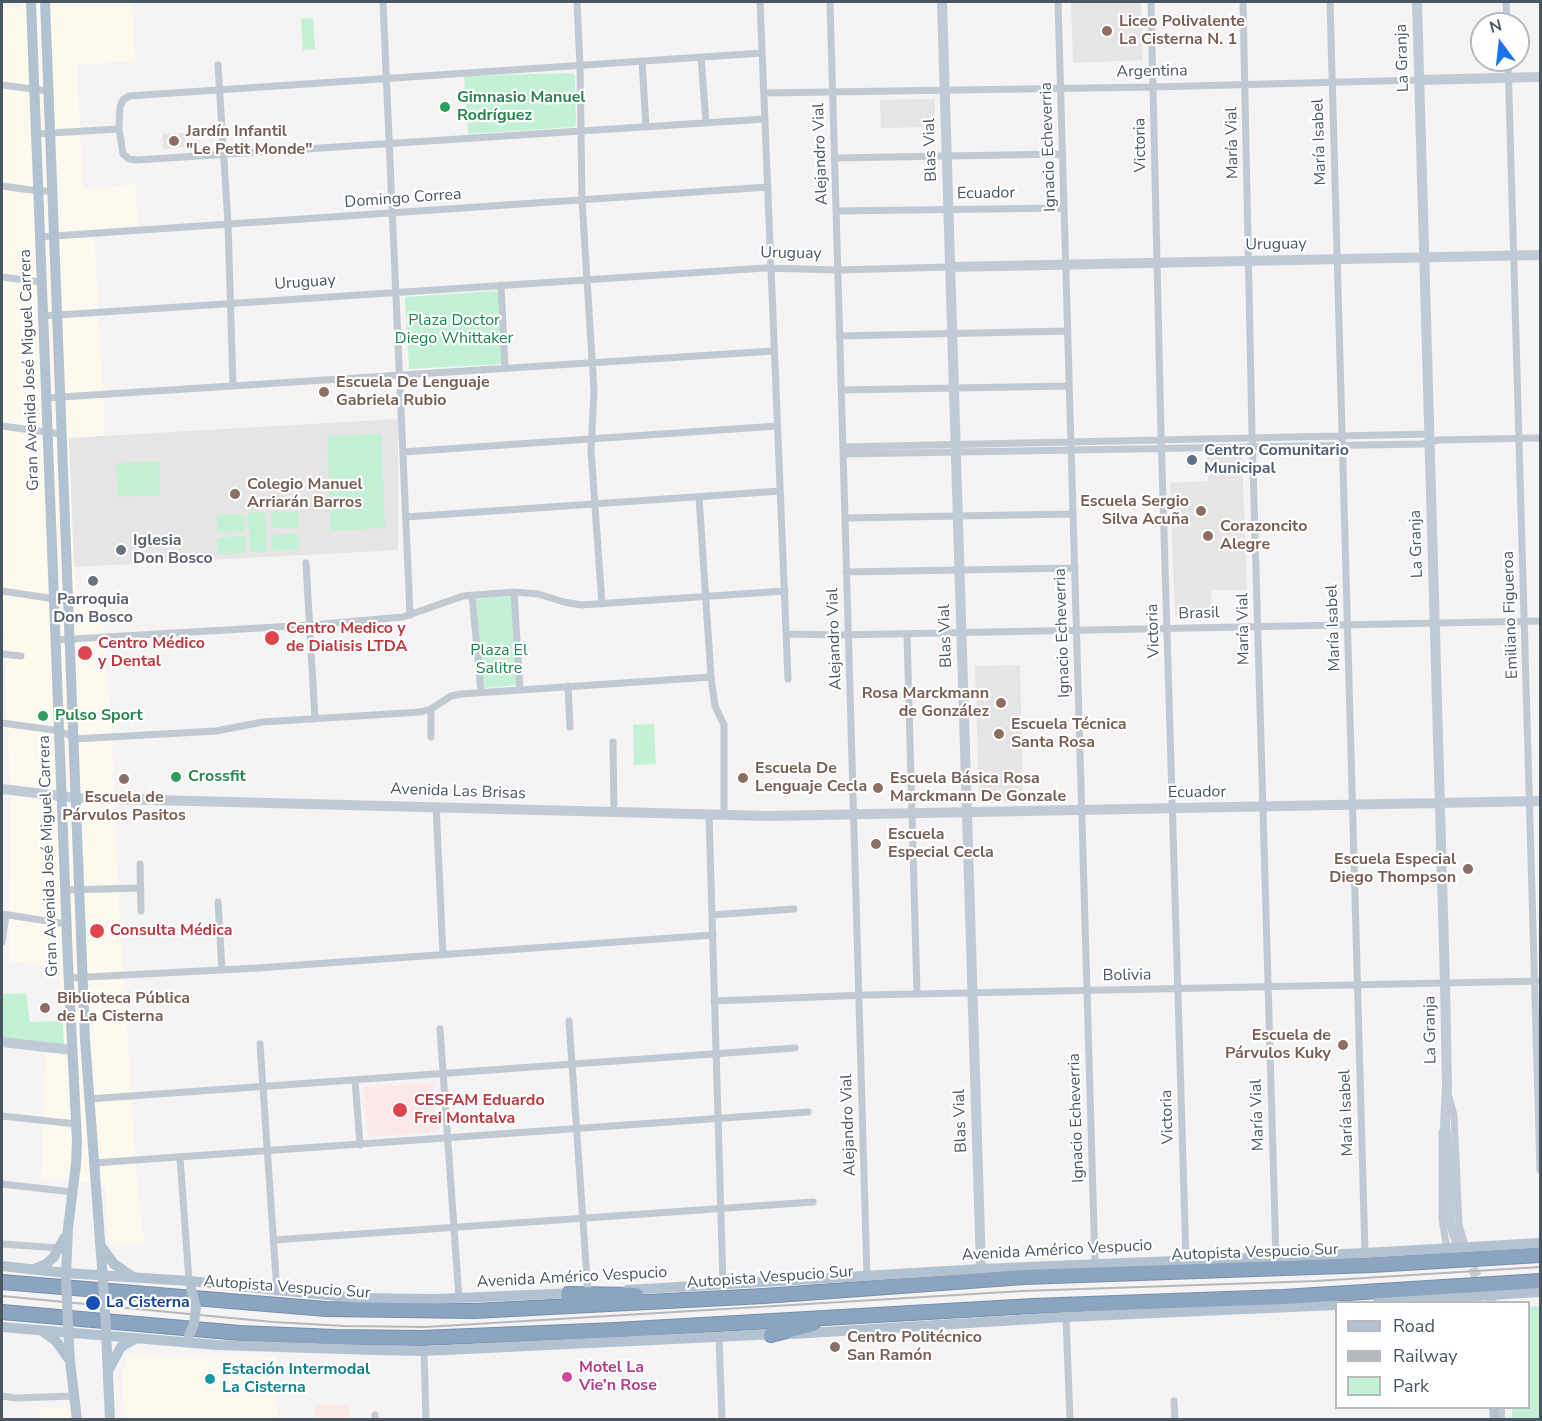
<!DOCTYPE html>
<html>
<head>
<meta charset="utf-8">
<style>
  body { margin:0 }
  #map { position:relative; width:1542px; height:1421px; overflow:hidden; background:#f5f3f3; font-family:"Nunito Sans",sans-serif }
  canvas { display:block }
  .frame { position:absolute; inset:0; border:3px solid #4a5661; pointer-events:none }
  .legend { position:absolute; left:1335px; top:1301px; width:195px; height:108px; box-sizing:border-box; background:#fff; border:2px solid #b7bbc0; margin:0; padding:8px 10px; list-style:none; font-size:18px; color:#4a5661 }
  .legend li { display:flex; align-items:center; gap:12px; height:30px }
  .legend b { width:30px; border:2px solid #b7bbc0 }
  .north { position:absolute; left:1470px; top:12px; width:60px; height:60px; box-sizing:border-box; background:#fff; border:2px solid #b7bbc0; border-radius:50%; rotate:345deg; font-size:16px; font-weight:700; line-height:24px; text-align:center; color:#4a5661 }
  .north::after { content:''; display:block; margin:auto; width:21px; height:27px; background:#1a73e8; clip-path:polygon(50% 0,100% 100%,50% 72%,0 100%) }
</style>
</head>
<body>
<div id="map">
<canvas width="1542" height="1421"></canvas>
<div class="frame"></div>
<ul class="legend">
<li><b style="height:8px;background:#b3c2d1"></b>Road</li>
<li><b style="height:8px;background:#b5b8bd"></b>Railway</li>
<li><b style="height:16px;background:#c3f1d5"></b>Park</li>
</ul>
<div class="north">N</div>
</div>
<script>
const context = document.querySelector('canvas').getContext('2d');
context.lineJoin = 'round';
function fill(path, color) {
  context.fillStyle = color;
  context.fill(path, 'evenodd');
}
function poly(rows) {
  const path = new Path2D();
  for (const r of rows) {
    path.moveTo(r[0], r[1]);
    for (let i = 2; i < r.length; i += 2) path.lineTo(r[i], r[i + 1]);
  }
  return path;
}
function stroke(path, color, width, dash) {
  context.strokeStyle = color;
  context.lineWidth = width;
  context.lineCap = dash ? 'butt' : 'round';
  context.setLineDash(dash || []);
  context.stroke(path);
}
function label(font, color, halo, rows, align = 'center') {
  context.font = font + ' "Nunito Sans",sans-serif';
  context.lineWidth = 4.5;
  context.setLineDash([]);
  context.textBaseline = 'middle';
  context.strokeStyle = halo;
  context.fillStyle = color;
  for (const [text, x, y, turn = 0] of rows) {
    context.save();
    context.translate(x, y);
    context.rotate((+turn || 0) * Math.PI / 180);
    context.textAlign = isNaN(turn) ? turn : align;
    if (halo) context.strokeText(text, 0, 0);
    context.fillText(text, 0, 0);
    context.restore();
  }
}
const commercial = poly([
  [20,2,132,2,135,61,77,65,83,189,135,184,138,225,94,229,105,436,69,438,76,597,102,595,112,737,118,889,136,1169,144,1243,109,1245,105,1185,41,1178,46,1043,64,1045,60,968,9,961,10,790,2,570,2,8,21,9],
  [128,1355,276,1357,277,1419,124,1419,122,1373],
  [40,1406,69,1408,72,1419,39,1420]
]);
const education = poly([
  [1071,2,1141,2,1143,60,1073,63],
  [935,99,935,127,881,128,880,100],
  [185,133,186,147,163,149,162,134],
  [398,419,398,550,74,567,69,438],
  [1207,454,1242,454,1247,590,1211,590,1212,615,1175,617,1170,483,1208,481],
  [1020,665,1023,802,979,803,975,666]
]);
const medical = poly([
  [433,1083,437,1132,368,1137,364,1087],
  [315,1405,349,1405,349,1419,315,1419]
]);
const green = poly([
  [313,18,315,49,303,50,301,19],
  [571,73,575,75,576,124,574,127,468,134,464,76],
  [499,291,503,364,409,369,405,297],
  [381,434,385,528,331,531,327,436],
  [159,462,160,495,118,497,116,463],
  [298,511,299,527,272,528,271,512],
  [265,512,267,551,250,552,248,513],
  [244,514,245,531,217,532,217,515],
  [299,534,300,550,272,551,272,535],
  [245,536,245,553,218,554,217,538],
  [511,596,518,685,483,688,476,599],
  [654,724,656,764,634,765,633,725],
  [26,993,30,1022,63,1021,64,1045,2,1039,2,994],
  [1540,1306,1540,1419,1512,1419,1512,1408,1528,1408,1529,1307]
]);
const secondaryTunnel = poly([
  [1464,1255,1486,1291]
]);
const street = poly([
  [383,2,410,615],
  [577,2,580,65,582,200,594,391,591,451,602,604],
  [760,2,788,679],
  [830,2,867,1277],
  [1058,2,1095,1263],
  [1151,2,1161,434,1186,1260],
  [1243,2,1252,432,1276,1257],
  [1330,2,1365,1253],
  [1506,2,1507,24],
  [762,53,129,96,123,100,120,107,119,129,123,154,129,159,137,160,765,119],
  [701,57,706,123],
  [1508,60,1540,1170],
  [642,61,646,127],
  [218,65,228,224,233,386],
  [2,85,48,91],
  [764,93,1153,87,1419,80],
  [35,134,119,129],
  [834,158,1063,154],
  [2,186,38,191,52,191],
  [836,211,1064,208],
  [40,237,768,187],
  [2,277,41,282],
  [501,285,505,368],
  [43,316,765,268,838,270,949,267],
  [839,336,1068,331],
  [841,390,1069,386],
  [46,398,774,351],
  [2,426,61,434],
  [843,447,1429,434],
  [403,452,777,426],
  [843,454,1422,444,1438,440,1540,438],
  [699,497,711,677,715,706,724,725,724,815],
  [406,517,780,491],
  [845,518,1073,514],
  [306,563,315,719],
  [846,572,1075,568],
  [2,591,68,601],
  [514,592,520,690],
  [472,595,481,692],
  [786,634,840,635,1540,621],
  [907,634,917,994],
  [56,640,310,625,403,617,463,596,514,592,538,594,564,602,581,605,785,591],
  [2,654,21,656],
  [568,686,570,727],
  [431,709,431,737],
  [2,723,54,730,67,734,74,739,216,731,263,722,421,712,431,709,451,696,461,694,711,677],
  [613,742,614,812],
  [436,806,443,955],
  [709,815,723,1284],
  [140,864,141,911],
  [65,890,141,888],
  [218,902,222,970],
  [2,914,66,924],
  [712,915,794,909],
  [2,942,6,915],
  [69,978,258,968,713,935],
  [714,1001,867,995,1540,981],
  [569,1021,588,1293],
  [440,1029,459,1299],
  [260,1044,277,1292],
  [355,1080,360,1145],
  [1449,1097,1454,1115,1459,1225,1466,1248],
  [89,1099,795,1048],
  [2,1116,76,1124],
  [1442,1132,1442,1219,1447,1249],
  [180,1157,189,1281],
  [94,1163,808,1112],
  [2,1184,72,1192],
  [274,1240,813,1202],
  [2,1244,60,1248],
  [1066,1317,1070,1420],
  [719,1337,722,1420],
  [424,1351,426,1420],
  [2,1396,16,1398,73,1396],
  [1174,1401,1175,1420],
  [375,1415,375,1420]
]);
const secondary = poly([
  [942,2,981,1269],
  [1417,2,1445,983,1447,1086,1445,1126,1448,1150],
  [1419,80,1540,77],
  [949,267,1540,255],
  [2,789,77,798,769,816,1540,801],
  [2,1042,72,1050],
  [1449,1143,1450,1221,1456,1240],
  [1491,1302,1492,1302],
  [1500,1408,1500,1420]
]);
const primary = poly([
  [31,2,68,963,77,1141,76,1164,68,1228,66,1277],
  [45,2,85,1040,103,1281],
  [101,1246,114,1264,133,1277],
  [2,1266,66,1273,189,1281,357,1298,434,1299,576,1293],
  [34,1269,46,1264,53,1258,65,1237],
  [627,1290,981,1269,1365,1253,1540,1243],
  [1378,1302,1540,1292],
  [2,1327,218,1345,374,1350,424,1351,777,1334],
  [68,1327,70,1361,77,1420],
  [42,1331,56,1341,68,1358],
  [106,1331,110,1420],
  [793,1334,1066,1317,1336,1305],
  [109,1369,121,1347,135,1339],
  [1494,1408,1495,1420]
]);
const highway = poly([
  [2,1282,326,1309,474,1311,764,1296,1024,1277,1372,1265,1540,1255],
  [568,1294,636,1295],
  [2,1312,240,1333,335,1337,421,1338,615,1330,1033,1306,1283,1297,1540,1281],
  [771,1335,813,1324]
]);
const rail = poly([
  [2,1296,273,1322,345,1326,426,1327,1023,1291,1316,1281,1540,1267]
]);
const primaryBridge = poly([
  [66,1277,68,1325],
  [103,1281,106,1328],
  [189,1335,194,1324,196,1307,191,1289]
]);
const markers = [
  [1107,31,6,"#8d6e63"],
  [445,107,6,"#2e9e5b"],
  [174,141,6,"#8d6e63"],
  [324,392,6,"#8d6e63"],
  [1192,460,6,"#5c6f8a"],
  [235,494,6,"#8d6e63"],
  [1201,511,6,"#8d6e63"],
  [1208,536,6,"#8d6e63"],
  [121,550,6,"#6b7280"],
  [93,581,6,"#6b7280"],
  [272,638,8,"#e0444e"],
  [85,653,8,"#e0444e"],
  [1001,703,6,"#8d6e63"],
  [43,716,6,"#2e9e5b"],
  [999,734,6,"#8d6e63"],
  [176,777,6,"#2e9e5b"],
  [743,778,6,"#8d6e63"],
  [124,779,6,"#8d6e63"],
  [878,788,6,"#8d6e63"],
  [876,844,6,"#8d6e63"],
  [1468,869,6,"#8d6e63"],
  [97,931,8,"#e0444e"],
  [45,1008,6,"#8d6e63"],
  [1343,1045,6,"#8d6e63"],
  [400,1110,8,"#e0444e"],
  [93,1303,8,"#1a4fb4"],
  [835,1347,6,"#8d6e63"],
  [567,1377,6,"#d1479c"],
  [210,1379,6,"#0f9aa8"]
];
const educationNames = [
  ["Liceo Polivalente",1119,22],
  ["La Cisterna N. 1",1119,40],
  ["Jardín Infantil",186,132],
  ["\"Le Petit Monde\"",186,150],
  ["Escuela De Lenguaje",336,383],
  ["Gabriela Rubio",336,401],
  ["Colegio Manuel",247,485],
  ["Arriarán Barros",247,503],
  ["Escuela Sergio",1189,502,"right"],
  ["Silva Acuña",1189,520,"right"],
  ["Corazoncito",1220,527],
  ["Alegre",1220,545],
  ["Rosa Marckmann",989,694,"right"],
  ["de González",989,712,"right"],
  ["Escuela Técnica",1011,725],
  ["Santa Rosa",1011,743],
  ["Escuela De",755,769],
  ["Lenguaje Cecla",755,787],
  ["Escuela Básica Rosa",890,779],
  ["Marckmann De Gonzale",890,797],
  ["Escuela de",124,798,"center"],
  ["Párvulos Pasitos",124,816,"center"],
  ["Escuela",888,835],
  ["Especial Cecla",888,853],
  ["Escuela Especial",1456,860,"right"],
  ["Diego Thompson",1456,878,"right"],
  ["Biblioteca Pública",57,999],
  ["de La Cisterna",57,1017],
  ["Escuela de",1331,1036,"right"],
  ["Párvulos Kuky",1331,1054,"right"],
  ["Centro Politécnico",847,1338],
  ["San Ramón",847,1356]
];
const streetNames = [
  ["La Granja",1403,58,-92],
  ["Argentina",1152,72,-1],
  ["María Isabel",1320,142,-92],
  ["María Vial",1233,143,-91],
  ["Victoria",1141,145,-91],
  ["Ignacio Echeverria",1049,147,-92],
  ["Blas Vial",931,150,-92],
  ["Alejandro Vial",821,154,-92],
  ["Ecuador",986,194,-1],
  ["Domingo Correa",403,199,-4],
  ["Uruguay",1276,245,-1],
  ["Uruguay",791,254,1],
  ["Uruguay",305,283,-4],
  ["Gran Avenida José Miguel Carrera",30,370,-92],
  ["La Granja",1417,544,-92],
  ["Brasil",1199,614,-2],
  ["Emiliano Figueroa",1511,615,-92],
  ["María Isabel",1334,628,-92],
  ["María Vial",1244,629,-91],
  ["Victoria",1154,631,-92],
  ["Ignacio Echeverria",1063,633,-92],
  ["Blas Vial",946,636,-92],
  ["Alejandro Vial",835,639,-92],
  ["Avenida Las Brisas",458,792,2],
  ["Ecuador",1197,793,-1],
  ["Gran Avenida José Miguel Carrera",49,856,-92],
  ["Bolivia",1127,976,-1],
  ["La Granja",1431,1030,-91],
  ["María Isabel",1347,1113,-92],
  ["María Vial",1258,1115,-92],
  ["Victoria",1168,1117,-92],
  ["Ignacio Echeverria",1077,1118,-92],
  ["Blas Vial",961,1121,-92],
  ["Alejandro Vial",849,1125,-92],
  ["Avenida Américo Vespucio",1057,1251,-3],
  ["Autopista Vespucio Sur",1255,1253,-2],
  ["Avenida Américo Vespucio",572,1278,-3],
  ["Autopista Vespucio Sur",770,1278,-4],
  ["Autopista Vespucio Sur",287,1288,4]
];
const leisureNames = [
  ["Gimnasio Manuel",457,98],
  ["Rodríguez",457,116],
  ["Pulso Sport",55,716],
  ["Crossfit",188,777]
];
const parkNames = [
  ["Plaza Doctor",454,321],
  ["Diego Whittaker",454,339],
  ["Plaza El",499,651],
  ["Salitre",499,669]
];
const serviceNames = [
  ["Centro Comunitario",1204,451],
  ["Municipal",1204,469]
];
const worshipNames = [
  ["Iglesia",133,541],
  ["Don Bosco",133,559],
  ["Parroquia",93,600,"center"],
  ["Don Bosco",93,618,"center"]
];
const healthNames = [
  ["Centro Medico y",286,629],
  ["de Dialisis LTDA",286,647],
  ["Centro Médico",98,644],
  ["y Dental",98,662],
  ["Consulta Médica",110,931],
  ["CESFAM Eduardo",414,1101],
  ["Frei Montalva",414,1119]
];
const transitNames = [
  ["La Cisterna",106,1303]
];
const hotelNames = [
  ["Motel La",579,1368],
  ["Vie’n Rose",579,1386]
];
const cultureNames = [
  ["Estación Intermodal",222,1370],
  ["La Cisterna",222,1388]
];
fill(commercial, '#fdf9ef');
fill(education, '#e6e4e5');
fill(medical, '#fce8e6');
fill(green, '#c3f1d5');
stroke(secondaryTunnel, '#caccce', 10, [10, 5]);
stroke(highway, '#7690ad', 16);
stroke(street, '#c1cad2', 7);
stroke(secondary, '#c1cbd6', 10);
stroke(primary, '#b3c2d1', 10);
stroke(highway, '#8ba5c1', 14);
stroke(rail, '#b5b8bd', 2);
stroke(primaryBridge, '#b3c2d1', 10);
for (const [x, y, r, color] of markers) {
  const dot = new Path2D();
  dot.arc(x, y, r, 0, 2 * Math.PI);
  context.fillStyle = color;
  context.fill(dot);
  stroke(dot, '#fff', 2);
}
label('bold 16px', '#785e54', '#fff', educationNames, 'left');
label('16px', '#4a5661', '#fff', streetNames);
label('bold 16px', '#27864d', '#fff', leisureNames, 'left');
label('16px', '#17864f', '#fff', parkNames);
label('bold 16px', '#4e5e75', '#fff', serviceNames, 'left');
label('bold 16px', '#5b616d', '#fff', worshipNames, 'left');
label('bold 16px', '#be3a42', '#fff', healthNames, 'left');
label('bold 16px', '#164399', '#fff', transitNames, 'left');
label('bold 16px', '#b23c85', '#fff', hotelNames, 'left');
label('bold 16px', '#0d838f', '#fff', cultureNames, 'left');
</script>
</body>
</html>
